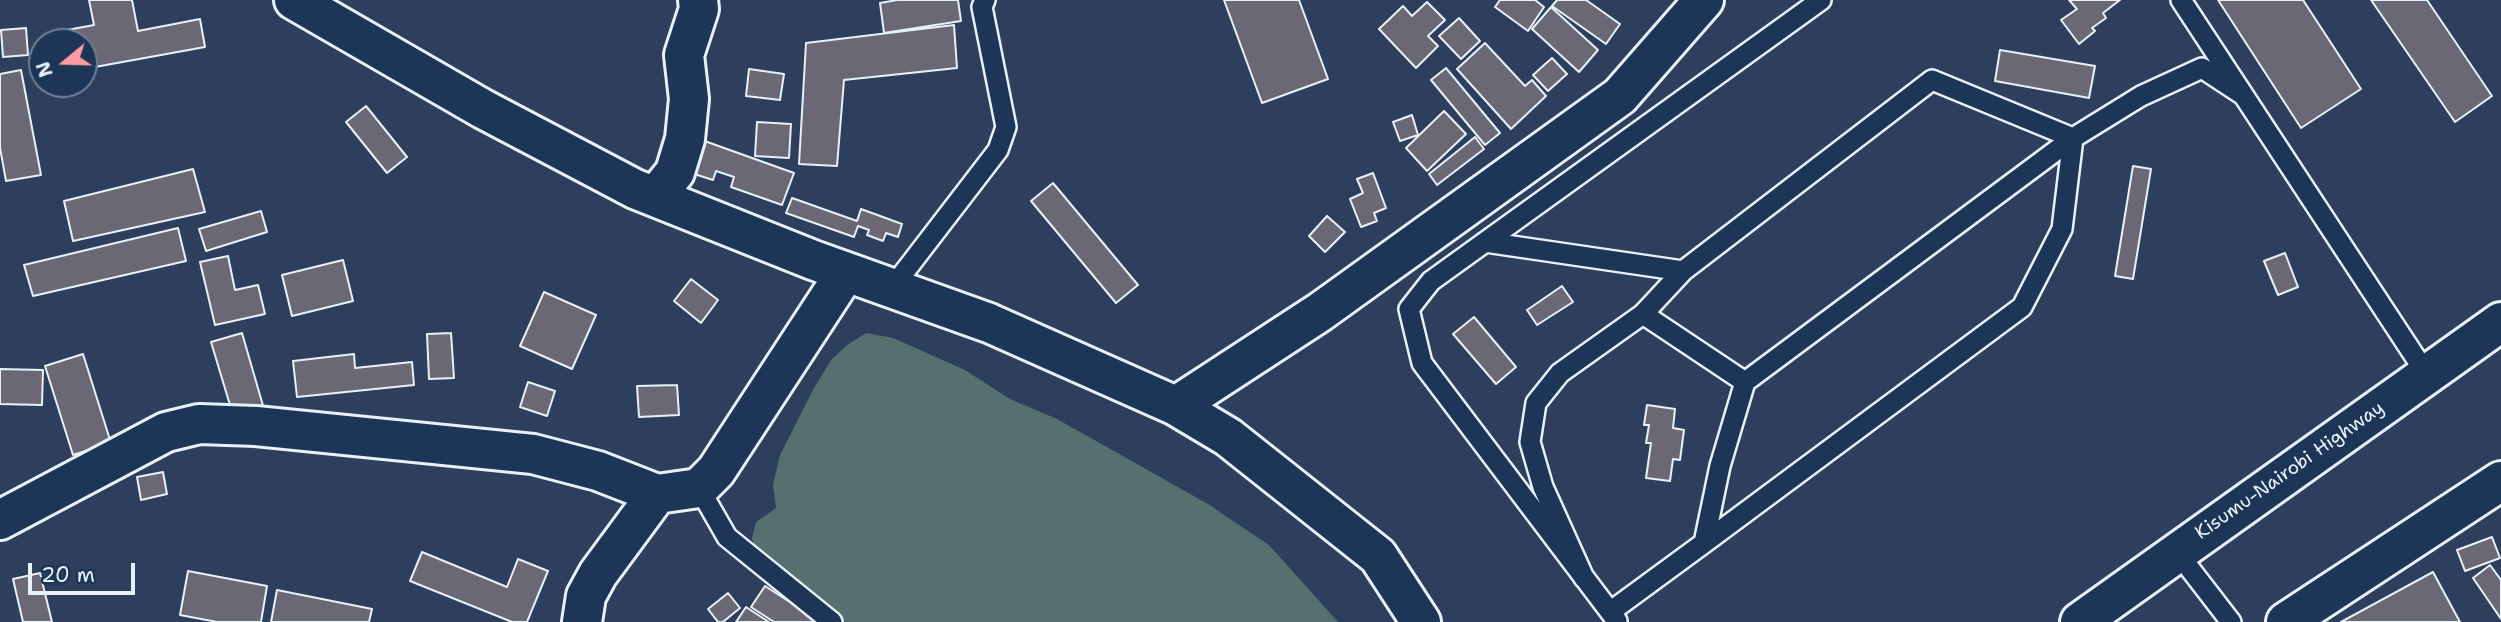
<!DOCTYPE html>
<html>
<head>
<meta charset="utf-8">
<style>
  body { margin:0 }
  #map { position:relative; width:2501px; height:622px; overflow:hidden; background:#2d3f5d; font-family:"Shantell Sans",sans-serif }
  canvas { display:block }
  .north { position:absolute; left:28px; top:28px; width:70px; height:70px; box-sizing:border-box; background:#1d3557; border:2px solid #6e8097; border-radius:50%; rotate:251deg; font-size:19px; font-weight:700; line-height:28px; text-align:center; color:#e8f1f8 }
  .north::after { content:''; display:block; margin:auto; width:24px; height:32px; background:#ff9aa2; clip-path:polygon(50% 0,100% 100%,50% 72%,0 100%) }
  .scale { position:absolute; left:28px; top:563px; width:107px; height:32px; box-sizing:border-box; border:4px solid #e8f1f8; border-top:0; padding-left:9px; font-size:21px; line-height:24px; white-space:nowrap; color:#e8f1f8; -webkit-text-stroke:5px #1d3557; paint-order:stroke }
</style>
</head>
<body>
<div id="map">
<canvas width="2501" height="622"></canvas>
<div class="north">N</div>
<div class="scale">20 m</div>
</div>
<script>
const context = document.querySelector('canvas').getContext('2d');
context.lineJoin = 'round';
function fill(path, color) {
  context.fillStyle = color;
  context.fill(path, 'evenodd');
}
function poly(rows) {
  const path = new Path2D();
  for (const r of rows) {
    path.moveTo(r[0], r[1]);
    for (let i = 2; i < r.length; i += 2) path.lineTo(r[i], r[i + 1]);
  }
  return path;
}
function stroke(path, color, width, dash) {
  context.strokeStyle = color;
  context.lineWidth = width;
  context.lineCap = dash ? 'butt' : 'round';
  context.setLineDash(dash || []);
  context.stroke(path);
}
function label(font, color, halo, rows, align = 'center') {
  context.font = font + ' "Shantell Sans",sans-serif';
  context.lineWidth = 7;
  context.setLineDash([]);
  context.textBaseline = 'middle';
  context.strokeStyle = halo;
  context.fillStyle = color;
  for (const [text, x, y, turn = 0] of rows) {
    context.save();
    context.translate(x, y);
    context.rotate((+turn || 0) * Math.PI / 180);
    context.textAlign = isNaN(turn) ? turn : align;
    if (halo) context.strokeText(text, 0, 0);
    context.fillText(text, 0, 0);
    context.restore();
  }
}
const green = poly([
  [866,333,893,338,965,370,1010,399,1057,419,1208,504,1269,545,1338,622,846,622,807,594,755,551,752,538,756,522,776,508,773,485,780,455,814,388,831,360,847,345]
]);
const building = poly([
  [89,0,132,0,138,31,200,19,205,47,84,69,84,42,58,42,56,32,94,25,89,0],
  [897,0,958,0,961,21,884,33,880,3,897,0],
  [1224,0,1299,0,1328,79,1262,103,1224,0],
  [1500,0,1535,0,1544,7,1528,31,1495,7,1500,0],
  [1557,0,1586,0,1620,24,1606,44,1552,6,1557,0],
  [2069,0,2120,0,2103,13,2106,18,2092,28,2095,31,2079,44,2061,20,2077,9,2069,0],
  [2218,0,2303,0,2361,89,2301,128,2218,0],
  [2371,0,2427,0,2492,96,2455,122,2371,0],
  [1427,2,1445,20,1428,36,1438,46,1416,68,1379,29,1403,6,1412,16,1427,2],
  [1551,7,1598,50,1579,72,1532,29,1551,7],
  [1459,18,1480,41,1461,59,1439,36,1459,18],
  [954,25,957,68,844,80,837,166,799,164,806,43,954,25],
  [26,28,28,55,3,57,1,30,26,28],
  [1485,43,1525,86,1532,80,1546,96,1511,129,1457,69,1485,43],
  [2000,50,2095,66,2089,98,1995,81,2000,50],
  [1552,58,1567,74,1548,91,1533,75,1552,58],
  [1446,68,1500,133,1485,145,1431,80,1446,68],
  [749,69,784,74,780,100,746,96,749,69],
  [21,70,41,175,6,181,0,148,0,74,21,70],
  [366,106,407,157,387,173,346,122,366,106],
  [1444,111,1466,134,1427,171,1406,148,1444,111],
  [1412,115,1418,135,1400,141,1393,122,1412,115],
  [757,122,791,124,789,158,755,156,757,122],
  [1475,137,1484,149,1437,185,1429,174,1475,137],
  [699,139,794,173,782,205,731,187,734,177,716,171,713,180,688,172,699,139],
  [2133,166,2151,169,2133,279,2115,276,2133,166],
  [193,169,205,212,73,241,64,201,193,169],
  [1373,173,1386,208,1374,213,1377,221,1361,227,1350,199,1363,193,1357,179,1373,173],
  [1053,183,1138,285,1116,303,1031,201,1053,183],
  [792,198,857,221,861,209,902,224,898,237,886,233,883,241,867,235,869,230,858,226,854,237,786,213,792,198],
  [261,211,267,232,206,251,199,229,261,211],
  [1327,216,1345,232,1325,252,1309,236,1327,216],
  [178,228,186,261,33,296,24,265,178,228],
  [2285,253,2298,287,2278,295,2264,261,2285,253],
  [228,256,235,290,258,285,265,314,215,325,200,262,228,256],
  [343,260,353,301,292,316,282,275,343,260],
  [691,279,718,300,701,323,674,301,691,279],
  [1562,286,1573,302,1537,325,1527,310,1562,286],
  [544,292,596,315,572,369,520,346,544,292],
  [1474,317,1516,367,1496,384,1453,334,1474,317],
  [242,333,266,416,236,425,211,342,242,333],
  [451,333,454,378,429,379,427,334,451,333],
  [83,354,111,443,73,455,45,366,83,354],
  [354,354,355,368,412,362,414,385,297,397,293,361,354,354],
  [0,369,43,370,42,405,0,404,0,369],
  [528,382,555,391,547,416,520,407,528,382],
  [677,385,679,415,639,417,637,386,677,385],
  [1647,405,1675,409,1673,428,1684,430,1680,460,1673,459,1670,481,1646,478,1651,443,1646,443,1649,425,1644,425,1647,405],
  [163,472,167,494,141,500,137,477,163,472],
  [2492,537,2500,558,2465,571,2457,550,2492,537],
  [422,552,507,587,518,559,548,571,527,622,512,622,410,581,422,552],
  [2490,565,2501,580,2501,619,2473,578,2490,565],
  [188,571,267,586,261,622,217,622,180,615,188,571],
  [2433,572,2460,622,2341,622,2433,572],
  [40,573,52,622,23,622,13,579,40,573],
  [765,586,821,622,774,622,751,607,765,586],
  [277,590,372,609,369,622,271,622,277,590],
  [728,593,740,608,723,622,718,622,708,609,728,593],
  [746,607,769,622,736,622,746,607]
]);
const service = poly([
  [2181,0,2427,375],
  [1485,242,1683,271],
  [892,288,998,150,1006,127,982,7,985,0],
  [1643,314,1745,382],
  [699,488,727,537,832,622],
  [2177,552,2231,622],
  [1584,578,1543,487,1530,442,1536,403,1560,373,1643,314,1683,271,1932,80,2073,138,2141,96,2202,68,2243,95],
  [1610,612,1704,543,2022,307,2062,229,2073,138,1745,382,1720,466,1704,543],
  [1617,621,1422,363,1409,309,1431,281,1821,0]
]);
const minor = poly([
  [294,0,483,109,635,189,813,260,989,323,1176,406,1228,437,1378,556,1421,622],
  [655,197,675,172,685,139,689,99,684,55,699,9,698,0],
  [1176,406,1320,312,1620,96,1704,0],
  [0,520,166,432,199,424,256,426,533,454,598,471,657,494,699,488,716,471,846,272],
  [582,622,586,596,598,574,657,494],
  [2286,622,2501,481]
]);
const trunk = poly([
  [2080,622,2501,322]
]);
const streetNames = [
  ["Kisumu-Nairobi Highway",2290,471,-35]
];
fill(green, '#55716f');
fill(building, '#6b6876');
stroke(building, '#e8f1f8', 2);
stroke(service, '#e8f1f8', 24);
stroke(minor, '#e8f1f8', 44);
stroke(trunk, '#e8f1f8', 44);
stroke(service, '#1d3557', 19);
stroke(minor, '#1d3557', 38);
stroke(trunk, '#1d3557', 38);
label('19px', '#e8f1f8', '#1d3557', streetNames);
</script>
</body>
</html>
